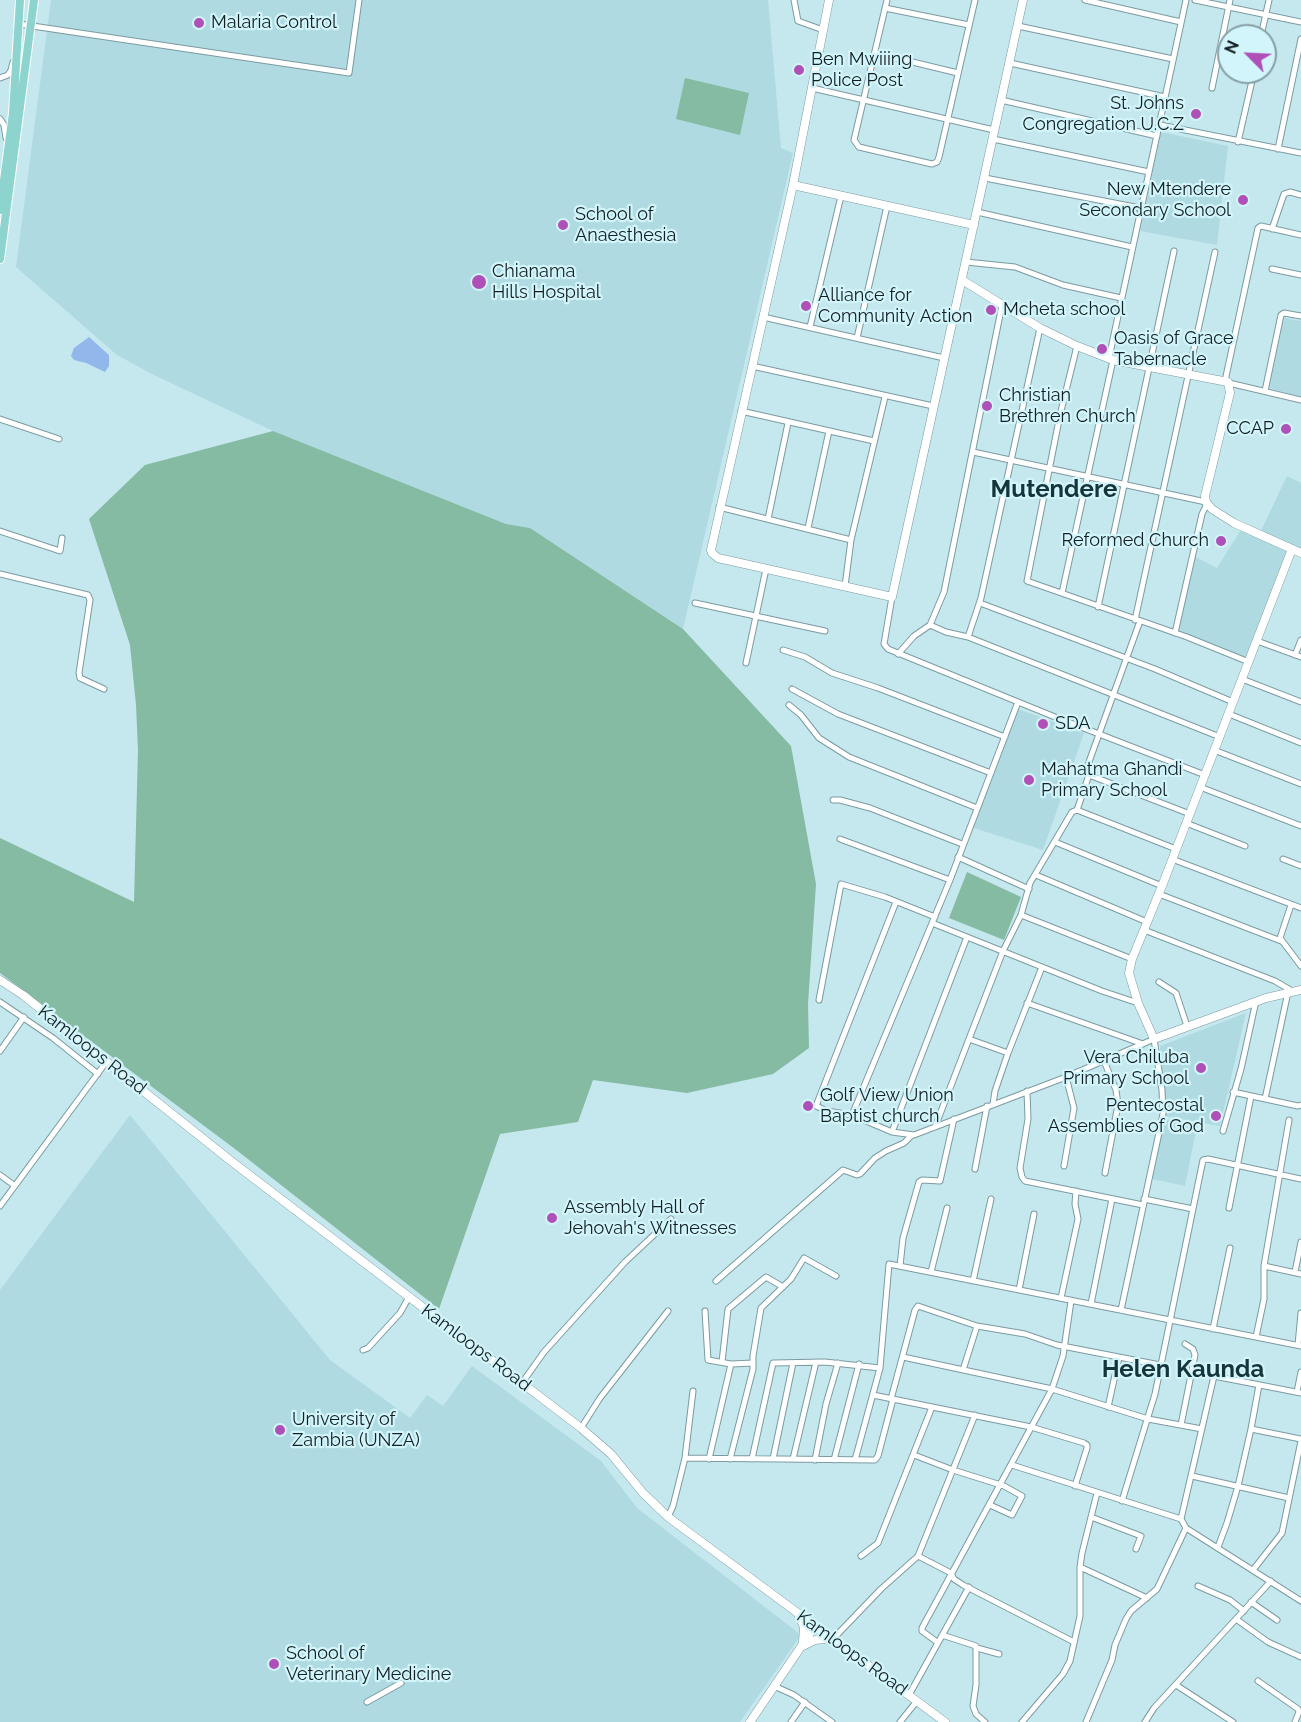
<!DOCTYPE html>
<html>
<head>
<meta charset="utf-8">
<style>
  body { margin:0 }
  #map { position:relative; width:1301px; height:1722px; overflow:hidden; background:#c5e7ee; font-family:Raleway,sans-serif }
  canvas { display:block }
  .north { position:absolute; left:1217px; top:24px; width:60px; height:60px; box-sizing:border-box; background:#d2f5fb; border:2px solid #86a0a5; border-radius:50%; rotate:294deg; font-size:16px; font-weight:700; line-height:24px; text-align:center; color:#132023 }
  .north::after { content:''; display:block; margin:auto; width:21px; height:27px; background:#af50b9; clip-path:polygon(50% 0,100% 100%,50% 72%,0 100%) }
</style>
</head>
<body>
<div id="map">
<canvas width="1301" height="1722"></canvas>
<div class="north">N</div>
</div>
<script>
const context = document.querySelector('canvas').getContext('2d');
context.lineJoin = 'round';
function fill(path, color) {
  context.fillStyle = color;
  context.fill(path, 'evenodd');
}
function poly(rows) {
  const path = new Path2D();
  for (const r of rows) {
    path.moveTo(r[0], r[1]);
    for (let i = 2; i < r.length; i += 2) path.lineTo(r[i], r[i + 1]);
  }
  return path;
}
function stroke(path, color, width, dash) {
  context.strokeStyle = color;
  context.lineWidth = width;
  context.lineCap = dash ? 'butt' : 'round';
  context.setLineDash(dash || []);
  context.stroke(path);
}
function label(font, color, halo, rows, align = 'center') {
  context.font = font + ' Raleway,sans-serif';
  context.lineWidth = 4.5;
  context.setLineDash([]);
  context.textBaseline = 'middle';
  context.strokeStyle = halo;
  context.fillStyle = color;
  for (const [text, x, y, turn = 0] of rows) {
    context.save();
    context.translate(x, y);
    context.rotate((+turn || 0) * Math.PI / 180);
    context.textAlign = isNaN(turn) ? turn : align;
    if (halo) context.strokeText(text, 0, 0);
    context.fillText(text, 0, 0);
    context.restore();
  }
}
const built = poly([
  [51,0,768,0,781,148,793,153,683,629,530,528,506,524,273,431,154,375,117,355,16,267],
  [1161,132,1228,146,1217,245,1140,231],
  [1284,318,1301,321,1301,397,1269,388],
  [1287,476,1301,483,1301,554,1291,550,1247,663,1174,633,1192,555,1217,568,1242,528,1259,535],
  [1018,709,1084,733,1043,850,971,827],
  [1246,1013,1220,1126,1165,1116,1160,1046],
  [130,1115,330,1360,410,1418,427,1395,443,1406,472,1366,601,1461,637,1508,801,1635,740,1722,0,1722,0,1290],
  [1162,1118,1197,1126,1185,1186,1148,1178]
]);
const green = poly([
  [685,78,749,93,740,135,676,119],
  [273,431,506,524,530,528,683,629,791,746,816,884,808,1004,809,1048,773,1074,687,1093,593,1080,578,1122,500,1134,439,1309,239,1152,0,973,0,838,134,902,138,750,136,705,130,645,89,519,145,465],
  [967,872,1021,897,1004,940,949,918]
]);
const water = poly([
  [89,337,109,355,109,366,105,372,86,363,74,360,71,356,74,348]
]);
const street = poly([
  [794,0,798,21,823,30],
  [887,0,854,140,859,147,932,164,937,162,939,157,975,0],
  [1085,0,1181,22],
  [1195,0,1301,22],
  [885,8,969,25],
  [19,24,349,73,359,0],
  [1018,26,1173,59],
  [1261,36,1269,0],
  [875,53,958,73],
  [1010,63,1165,97],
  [0,78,8,75,11,70,13,62],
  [812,88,994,130],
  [1212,88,1230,0],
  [1001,100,1157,136],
  [0,119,4,125,6,138],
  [1160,125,1301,153],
  [993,139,1149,172],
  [1238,142,1254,72],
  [1278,149,1301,39],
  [985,178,1140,208],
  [977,212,1132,247],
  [1272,229,1284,194,1290,192,1301,195],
  [966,262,1015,267,1063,285,1121,298],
  [1272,269,1301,275],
  [763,317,944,358],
  [810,327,841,196],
  [857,338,887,206],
  [1077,346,1060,415,1027,581,1187,637,1249,662],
  [1109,358,1186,0],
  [752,366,933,406],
  [1225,381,1258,228,1261,226,1301,235],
  [1229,383,1301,400],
  [1265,391,1281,315,1284,313,1301,316],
  [741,411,874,441],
  [0,419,59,439],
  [973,452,1206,502],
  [719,507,851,540],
  [768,519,788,423],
  [808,528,829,431],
  [0,531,60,551,62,538],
  [0,574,88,595,90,600,79,673,80,678,104,689],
  [845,586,851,540,885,397],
  [1062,593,1113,360],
  [892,597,884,644,888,649,1055,717,1205,775],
  [695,603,825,631],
  [980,603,1155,669,1233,702],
  [1098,607,1174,251],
  [1135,620,1215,252],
  [930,625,946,632,968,637,1220,737],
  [1175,633,1202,514,1207,504],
  [968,637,981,598,1040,328],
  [1257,641,1301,657],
  [783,650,805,657,832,673,878,688,1005,737],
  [898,654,914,636,930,625,944,592,1002,305],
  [1295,655,1301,640],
  [746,663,766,569],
  [1242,679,1301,702],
  [792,689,838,714,991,773],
  [789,705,801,715,819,738,849,757,977,808],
  [1229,714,1301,743],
  [1214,750,1301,784],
  [1089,775,1190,814],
  [1200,787,1301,826],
  [833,800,840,800,870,808,962,844],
  [1077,810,1176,849],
  [1186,823,1245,846],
  [840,839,950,880],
  [1055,842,1162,886],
  [958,857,1029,889],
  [1172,859,1301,908],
  [1283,859,1301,866],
  [1036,875,1147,922],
  [1159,894,1281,941],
  [896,902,816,1106,827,1111,852,1115,892,1132,914,1135,1066,1077,1154,1039,1162,1090,1163,1114,1121,1310],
  [1291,905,1280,938,1301,966],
  [1021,915,1132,959],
  [932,923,1102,991,1138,1003],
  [1144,930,1275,981,1292,991],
  [1159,982,1176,993,1187,1026],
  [819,1000,841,884,885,897,935,917],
  [0,1002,53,1038,98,1074],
  [1027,1003,1143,1044],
  [969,1039,1008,1053],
  [0,1051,24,1017],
  [1104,1061,1116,1090,1118,1105,1105,1173],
  [1027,1091,1028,1119,1020,1168,1022,1177,1025,1181,1143,1205],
  [1233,1092,1298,1106,1301,1105],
  [1265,1099,1288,992],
  [993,1104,995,1091,1008,1053,1042,967],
  [852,1115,950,880,1018,702],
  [935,1127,1003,951,1021,915,1030,883,1072,812,1077,810,1089,775,1087,769,1090,759,1140,621],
  [1223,1131,1241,1069,1256,1001],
  [892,1132,967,937],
  [1064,1166,1074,1108,1066,1077],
  [975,1169,987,1106],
  [0,1175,15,1186],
  [1144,1199,1193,1209],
  [0,1206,107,1061],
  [1229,1208,1251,1096],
  [900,1266,903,1238,919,1182,922,1180,940,1181,954,1119],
  [1264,1266,1301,1274],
  [931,1272,947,1208],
  [1295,1272,1301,1242],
  [716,1281,843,1170,857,1175,860,1174,875,1158,886,1151,904,1143,912,1135],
  [973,1281,991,1199],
  [1019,1290,1034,1214],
  [1061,1298,1078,1219,1075,1204,1076,1191],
  [1091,1304,1112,1199],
  [705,1311,708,1360,731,1364,709,1459],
  [1213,1329,1230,1248],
  [1256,1337,1264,1299,1264,1266,1289,1120],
  [1298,1345,1301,1313],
  [363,1350,368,1348,400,1313,409,1297],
  [903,1357,1052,1389,1148,1419,1202,1429],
  [722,1362,728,1309,766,1277,783,1287],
  [731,1364,753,1363],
  [963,1370,977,1326],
  [522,1383,544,1352,625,1262,671,1219],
  [1259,1385,1251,1429,1301,1439],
  [1297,1392,1301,1372],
  [873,1395,1031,1427,1084,1443,1087,1445,1087,1448,1075,1486],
  [891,1399,915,1310,918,1306,977,1326,1025,1334,1057,1345,1160,1365],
  [1108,1407,1119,1357],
  [1181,1425,1195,1355,1193,1349,1185,1344],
  [581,1428,600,1398,668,1311],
  [914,1455,953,1470,1004,1486,1022,1496,1012,1515,990,1505],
  [685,1458,875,1460,878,1456,893,1399],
  [730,1459,753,1369,753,1356,761,1308,791,1279,804,1258,836,1276],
  [752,1459,773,1363,825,1362,880,1368],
  [773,1459,793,1363],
  [793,1459,816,1362],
  [815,1460,826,1404,838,1363],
  [834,1460,859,1364],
  [855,1460,880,1368,889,1264,1301,1346],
  [1012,1465,1181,1519,1186,1528,1301,1601],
  [1192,1476,1289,1498],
  [1122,1501,1155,1394,1203,1160,1208,1159,1301,1179],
  [668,1517,673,1506,685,1458,693,1391],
  [1091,1517,1141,1536,1136,1549],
  [1181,1519,1214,1376,1301,1393],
  [1218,1547,1227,1523,1238,1486,1251,1429],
  [861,1556,878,1543,932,1407],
  [918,1556,975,1415],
  [1080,1567,1147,1598],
  [1253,1570,1282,1533,1301,1441],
  [1198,1586,1230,1600,1244,1611],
  [1251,1602,1277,1620],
  [1236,1619,1268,1642,1301,1657],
  [942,1635,976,1646,976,1685,973,1706,976,1714,985,1722],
  [833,1639,881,1589,918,1556,951,1573,954,1579,963,1585,1074,1642],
  [937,1642,922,1631,922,1628,1052,1389,1063,1356,1071,1301],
  [977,1648,999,1654],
  [1258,1681,1298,1709,1299,1712,1295,1722],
  [1176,1685,1233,1722],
  [774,1686,794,1695,832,1722],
  [909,1695,969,1587],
  [367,1702,401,1683],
  [791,1722,805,1702],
  [900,1722,917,1701],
  [1022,1722,1063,1674,1070,1661,1080,1616,1080,1567,1082,1553,1097,1493],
  [1086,1722,1112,1660,1115,1645,1126,1619,1131,1611,1157,1589,1186,1528],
  [1145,1722,1154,1708,1271,1581]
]);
const secondary = poly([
  [829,0,793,185,711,550,712,553,718,558,892,597,1023,0],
  [793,185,974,225],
  [962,280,1040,328,1077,346,1113,360,1228,382,1230,393,1205,496,1206,502,1212,509,1234,523,1301,553],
  [1292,549,1162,886,1132,959,1129,973,1138,1003,1154,1039,1266,998,1301,990],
  [0,980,23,995,231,1161,581,1428,611,1454,643,1493,668,1517,945,1722],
  [798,1614,804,1627,803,1642],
  [803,1646,815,1640,824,1639,834,1641],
  [750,1722,815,1626]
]);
const primary = poly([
  [0,210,13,113,20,0],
  [0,259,34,0]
]);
const markers = [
  [199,23,6,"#af50b9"],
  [799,70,6,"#af50b9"],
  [1196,114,6,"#af50b9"],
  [1243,200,6,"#af50b9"],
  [563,225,6,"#af50b9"],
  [479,282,8,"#af50b9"],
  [806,306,6,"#af50b9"],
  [991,310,6,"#af50b9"],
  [1102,349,6,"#af50b9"],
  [987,406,6,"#af50b9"],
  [1286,429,6,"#af50b9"],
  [1221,541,6,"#af50b9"],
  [1043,724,6,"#af50b9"],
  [1029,780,6,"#af50b9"],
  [1201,1068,6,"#af50b9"],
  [808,1106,6,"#af50b9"],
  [1216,1116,6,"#af50b9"],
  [552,1218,6,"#af50b9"],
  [280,1430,6,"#af50b9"],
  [274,1664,6,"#af50b9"]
];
const poiNames = [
  ["Malaria Control",211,23],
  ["Ben Mwiiing",811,60],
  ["Police Post",811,81],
  ["St. Johns",1184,104,"right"],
  ["Congregation U.C.Z",1184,125,"right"],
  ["New Mtendere",1231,190,"right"],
  ["Secondary School",1231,211,"right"],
  ["School of",575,215],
  ["Anaesthesia",575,236],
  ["Chianama",492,272],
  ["Hills Hospital",492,293],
  ["Alliance for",818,296],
  ["Community Action",818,317],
  ["Mcheta school",1003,310],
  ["Oasis of Grace",1114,339],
  ["Tabernacle",1114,360],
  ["Christian",999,396],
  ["Brethren Church",999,417],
  ["CCAP",1274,429,"right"],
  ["Reformed Church",1209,541,"right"],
  ["SDA",1055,724],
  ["Mahatma Ghandi",1041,770],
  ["Primary School",1041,791],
  ["Vera Chiluba",1189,1058,"right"],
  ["Primary School",1189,1079,"right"],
  ["Golf View Union",820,1096],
  ["Baptist church",820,1117],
  ["Pentecostal",1204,1106,"right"],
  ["Assemblies of God",1204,1127,"right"],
  ["Assembly Hall of",564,1208],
  ["Jehovah's Witnesses",564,1229],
  ["University of",292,1420],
  ["Zambia (UNZA)",292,1441],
  ["School of",286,1654],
  ["Veterinary Medicine",286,1675]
];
const streetNames = [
  ["Kamloops Road",92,1050,38],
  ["Kamloops Road",476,1348,37],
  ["Kamloops Road",852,1653,36]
];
const districtNames = [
  ["Mutendere",1054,490],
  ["Helen Kaunda",1183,1370]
];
fill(built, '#afdae2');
fill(green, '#85bba2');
fill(water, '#92b8eb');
stroke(street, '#7b9ba1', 7);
stroke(secondary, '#7b9ba1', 9);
stroke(primary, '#fff', 10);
stroke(street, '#fff', 5);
stroke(secondary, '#fff', 8);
stroke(primary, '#8ed4ce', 8);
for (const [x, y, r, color] of markers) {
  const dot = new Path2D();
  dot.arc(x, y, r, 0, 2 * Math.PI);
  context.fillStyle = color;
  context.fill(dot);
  stroke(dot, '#d2f5fb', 2);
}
label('18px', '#132023', '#d2f5fb', poiNames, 'left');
label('18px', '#132023', '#d2f5fb', streetNames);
label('bold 24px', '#16353a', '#d2f5fb', districtNames);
</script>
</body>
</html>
